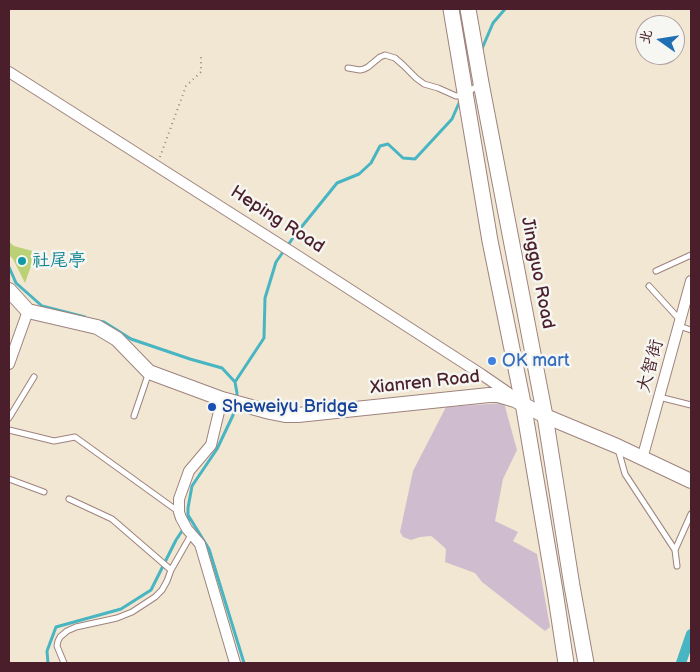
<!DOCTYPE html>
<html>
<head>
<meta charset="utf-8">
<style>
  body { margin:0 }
  #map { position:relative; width:700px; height:672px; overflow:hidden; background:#f2e7d2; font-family:"Balsamiq Sans","LXGW WenKai TC",sans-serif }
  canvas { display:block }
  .frame { position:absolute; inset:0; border:10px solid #4a1f2b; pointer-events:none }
  .north { position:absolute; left:635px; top:15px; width:50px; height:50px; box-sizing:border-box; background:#f6f6f2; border:1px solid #b1a0a2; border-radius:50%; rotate:283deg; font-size:14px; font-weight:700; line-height:20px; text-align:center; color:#4a1f2b }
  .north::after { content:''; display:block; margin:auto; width:18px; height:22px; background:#1f6fb2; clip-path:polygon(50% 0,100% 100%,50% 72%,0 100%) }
</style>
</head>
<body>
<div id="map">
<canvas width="700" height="672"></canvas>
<div class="frame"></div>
<div class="north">北</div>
</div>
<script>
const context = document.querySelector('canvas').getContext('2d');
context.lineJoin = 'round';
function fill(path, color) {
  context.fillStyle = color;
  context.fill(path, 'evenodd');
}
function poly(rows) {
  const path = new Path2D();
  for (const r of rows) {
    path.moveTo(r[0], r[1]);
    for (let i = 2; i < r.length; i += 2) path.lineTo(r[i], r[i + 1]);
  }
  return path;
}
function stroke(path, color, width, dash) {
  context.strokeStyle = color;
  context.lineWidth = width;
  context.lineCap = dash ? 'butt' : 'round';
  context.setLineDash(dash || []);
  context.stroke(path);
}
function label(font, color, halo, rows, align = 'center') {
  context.font = font + ' "Balsamiq Sans","LXGW WenKai TC",sans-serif';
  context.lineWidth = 5;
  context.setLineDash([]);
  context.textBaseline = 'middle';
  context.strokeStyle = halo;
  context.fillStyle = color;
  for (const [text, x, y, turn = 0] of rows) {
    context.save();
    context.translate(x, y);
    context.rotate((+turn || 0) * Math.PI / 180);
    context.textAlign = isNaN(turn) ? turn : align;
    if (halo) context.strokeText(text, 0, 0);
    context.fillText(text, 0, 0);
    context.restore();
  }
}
const industrial = poly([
  [504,403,517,450,503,479,495,521,518,532,513,541,537,554,550,627,545,631,482,582,475,573,445,562,446,549,435,539,431,536,420,537,411,540,403,537,400,532,413,471,446,407]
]);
const green = poly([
  [9,242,14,246,36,252,25,283,13,259,9,255]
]);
const stream = poly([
  [481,51,493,23,505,9],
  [9,267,16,283,42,306,85,317],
  [98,321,104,322,131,339,190,359,222,368,235,382],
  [236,400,237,393,235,382,264,338,265,298,276,262,295,235,337,183,359,174,371,163,380,146,388,144,403,158,415,159,452,119,459,103],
  [188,515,209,549,244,663],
  [188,523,188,508,192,486,217,449,235,411,236,406],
  [48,663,47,651,56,627,121,609,151,590,176,540,184,528]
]);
const canal = poly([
  [681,663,691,634]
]);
const path = poly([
  [160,157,186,86,201,72,201,57]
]);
const lane = poly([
  [348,68,360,70,364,69,368,67,380,57,385,55,395,58,403,65,416,78,424,84,438,88,456,96,465,95,478,85],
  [656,271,691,255],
  [649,286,680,320],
  [679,326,691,330],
  [659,397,691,405],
  [134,416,149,372],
  [9,418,34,377],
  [9,430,54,441,75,437,179,512],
  [618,449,625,474,675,550,677,566],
  [9,479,44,492],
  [69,499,112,519,171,570],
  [675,550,691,514],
  [64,663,57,646,58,641,60,637,67,631,76,627,117,618,132,612,155,597,162,590,167,581,171,570,191,535]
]);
const street = poly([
  [9,72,298,256,481,374,513,396],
  [9,364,28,311],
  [222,399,211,445,189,471,179,499,179,512,181,518,187,529,200,544,235,663],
  [642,459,691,281]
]);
const secondary = poly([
  [9,290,28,311,97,327,117,339,149,372,222,399,270,412,285,415,298,415,489,395,498,395,515,400,545,416,617,446,691,481]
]);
const primary = poly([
  [451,9,490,241,523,403,555,591,566,663],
  [468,9,481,83,545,416,572,586,586,663]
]);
const markers = [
  [22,261,5,"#0f9aa8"],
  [492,361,5,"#3f7fe0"],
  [212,407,5,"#1a4fb4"]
];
const streetNames = [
  ["Heping Road",277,220,33],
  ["Jingguo Road",537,273,79],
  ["大智街",651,366,-75],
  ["Xianren Road",425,383,-6]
];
const cultureNames = [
  ["社尾亭",32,261]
];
const shopNames = [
  ["OK mart",502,361]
];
const transitNames = [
  ["Sheweiyu Bridge",222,407]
];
fill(industrial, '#cfbdcf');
fill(green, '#bbd175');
stroke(stream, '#47b5c2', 3);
stroke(canal, '#47b5c2', 10);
stroke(lane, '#9e837e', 7);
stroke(street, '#9e837e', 12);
stroke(secondary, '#9e837e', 16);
stroke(primary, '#9e837e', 17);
stroke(path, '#9e837e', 2, [1, 4]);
stroke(lane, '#fff', 5);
stroke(street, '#fff', 10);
stroke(secondary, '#fff', 14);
stroke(primary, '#fff', 15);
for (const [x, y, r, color] of markers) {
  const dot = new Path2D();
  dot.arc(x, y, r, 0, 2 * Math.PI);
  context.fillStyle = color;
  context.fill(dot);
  stroke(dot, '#f6f6f2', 2);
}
label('18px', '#4a1f2b', '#f6f6f2', streetNames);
label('18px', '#0d838f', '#f6f6f2', cultureNames, 'left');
label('18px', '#366cbe', '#f6f6f2', shopNames, 'left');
label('18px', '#164399', '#f6f6f2', transitNames, 'left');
</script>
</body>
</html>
